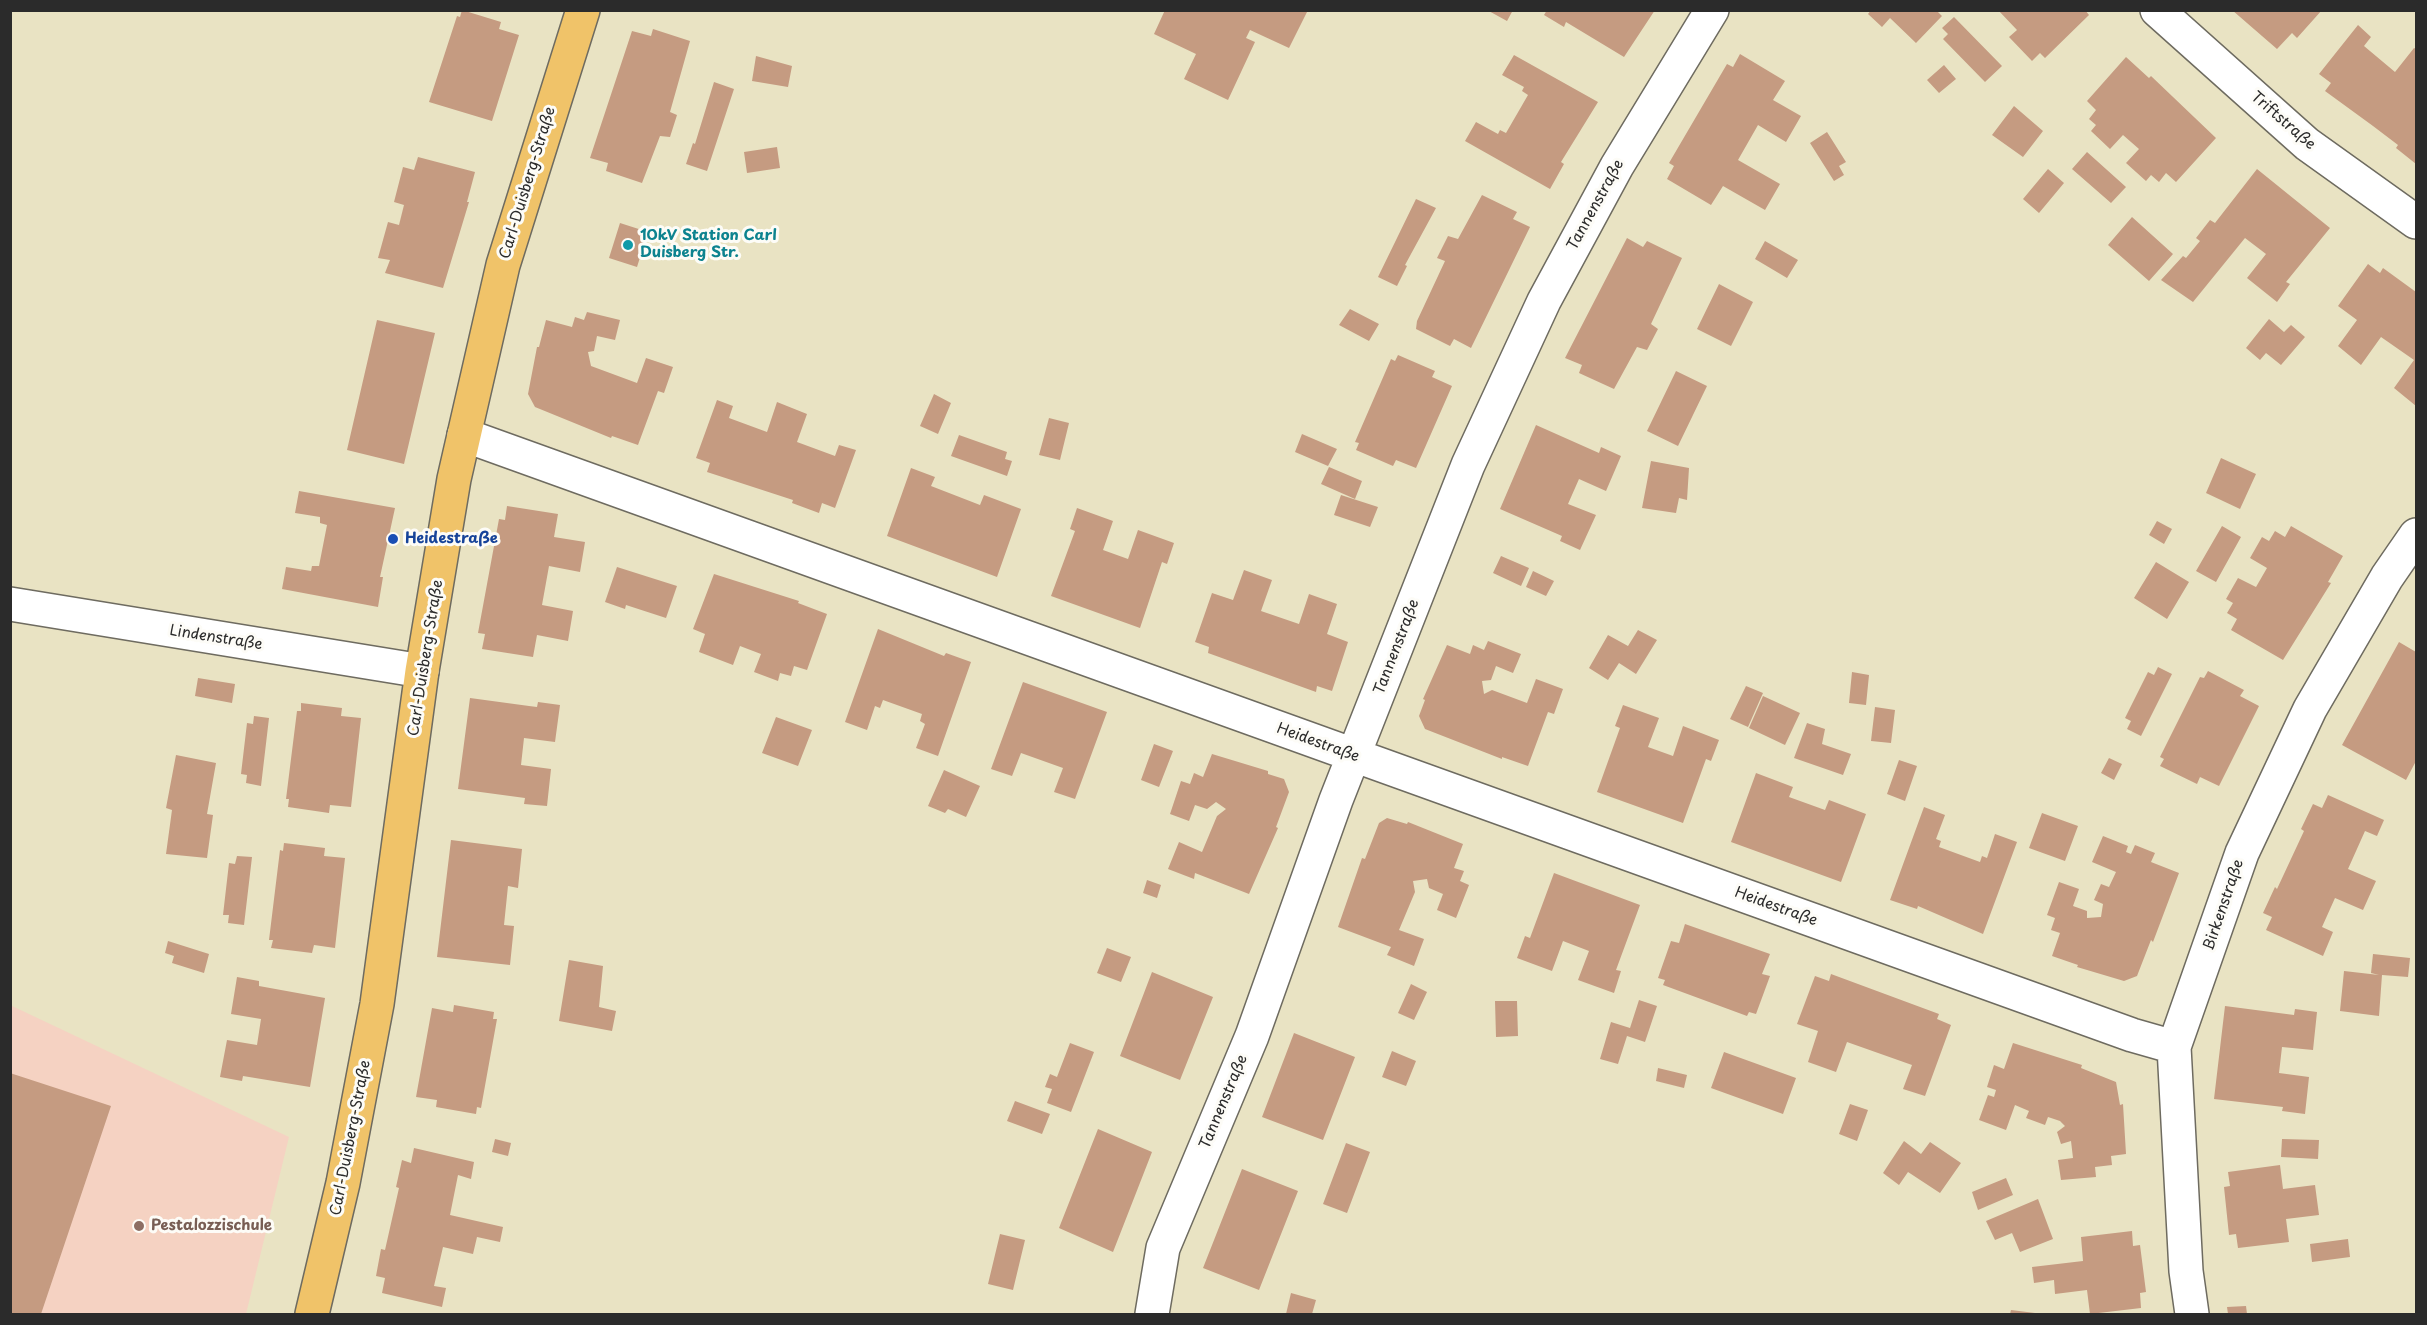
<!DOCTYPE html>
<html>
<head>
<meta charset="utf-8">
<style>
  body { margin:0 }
  #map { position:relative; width:2427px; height:1325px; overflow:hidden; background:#e9e3c3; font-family:"Playpen Sans",sans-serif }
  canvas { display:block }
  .frame { position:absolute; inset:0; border:12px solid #2b2b2b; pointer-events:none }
</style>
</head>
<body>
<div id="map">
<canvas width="2427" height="1325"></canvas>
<div class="frame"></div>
</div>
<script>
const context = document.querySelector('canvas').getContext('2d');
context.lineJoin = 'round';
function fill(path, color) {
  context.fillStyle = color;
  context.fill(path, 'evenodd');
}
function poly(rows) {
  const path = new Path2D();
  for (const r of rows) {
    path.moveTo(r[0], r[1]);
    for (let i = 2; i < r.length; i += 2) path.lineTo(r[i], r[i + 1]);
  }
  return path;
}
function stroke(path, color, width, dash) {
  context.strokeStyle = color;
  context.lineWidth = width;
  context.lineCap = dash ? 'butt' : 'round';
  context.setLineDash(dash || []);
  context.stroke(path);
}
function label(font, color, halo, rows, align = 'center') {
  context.font = font + ' "Playpen Sans",sans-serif';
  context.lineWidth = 6;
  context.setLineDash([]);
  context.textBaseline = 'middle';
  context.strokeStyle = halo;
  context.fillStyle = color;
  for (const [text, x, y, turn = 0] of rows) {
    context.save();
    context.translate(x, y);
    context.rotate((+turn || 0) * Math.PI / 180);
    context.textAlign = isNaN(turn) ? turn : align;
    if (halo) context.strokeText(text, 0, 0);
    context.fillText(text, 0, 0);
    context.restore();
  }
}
const built = poly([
  [10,1005,289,1137,246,1314,11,1314]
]);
const building = poly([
  [462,10,501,22,499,29,519,35,492,121,429,102,457,16,460,17],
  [1165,10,1308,10,1289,48,1250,30,1246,38,1255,42,1228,100,1184,79,1196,54,1154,34],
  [1487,10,1513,10,1507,21],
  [1547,10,1655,10,1624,57,1566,22,1564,27,1544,15],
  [1871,10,1936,10,1942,16,1916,43,1890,18,1882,27,1868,14],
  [1998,10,2085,10,2089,15,2045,58,2040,53,2032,61,2009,37,2017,30],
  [2232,10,2322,10,2297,38,2292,33,2277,49],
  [1954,17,2002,66,1985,82,1943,39,1948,34,1942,28],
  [2358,25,2371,37,2364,46,2395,72,2414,48,2416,49,2416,164,2396,148,2398,145,2373,126,2325,91,2331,83,2319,74],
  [653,29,690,41,670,112,677,115,670,137,660,136,642,183,606,171,608,163,590,158,632,31,651,36],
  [1740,54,1785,81,1773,100,1801,116,1786,142,1758,125,1738,160,1780,184,1765,210,1723,186,1711,205,1667,179,1674,166,1669,163,1727,64,1733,67],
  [1514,55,1598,102,1561,162,1564,164,1550,189,1465,141,1476,122,1498,134,1500,130,1506,133,1528,95,1522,91,1524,87,1502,75],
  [756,56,792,66,788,87,752,81],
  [2126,57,2149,78,2151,76,2216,138,2176,182,2166,173,2159,182,2151,175,2146,181,2126,163,2139,149,2123,135,2110,149,2091,131,2096,125,2089,119,2096,110,2087,101],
  [1944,65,1956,79,1939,93,1927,80],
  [714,82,734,89,707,171,686,164,693,143,695,144],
  [2014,106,2043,131,2023,157,1992,135],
  [1827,132,1846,162,1839,166,1844,175,1834,181,1810,143],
  [777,147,780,168,747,173,744,152],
  [2087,152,2126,187,2111,203,2072,169],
  [418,157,475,172,467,202,469,202,443,288,385,273,390,260,378,258,388,222,399,225,404,205,394,202,403,167,414,170],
  [2048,169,2064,183,2039,213,2023,199],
  [2257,169,2330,228,2286,282,2290,284,2277,302,2247,278,2266,254,2245,238,2193,302,2161,280,2183,256,2186,258,2200,241,2196,238,2210,220,2215,223],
  [1482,195,1517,212,1513,219,1530,227,1471,348,1454,339,1450,346,1416,329,1417,321,1445,261,1437,258,1448,236,1458,239],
  [1416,199,1436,208,1405,265,1407,266,1397,286,1378,277],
  [2132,217,2173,254,2149,281,2108,245],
  [620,223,648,232,637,267,609,258],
  [1627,238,1643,247,1647,241,1682,258,1651,324,1658,329,1647,350,1637,347,1614,389,1579,373,1582,365,1565,358],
  [1765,241,1798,260,1787,278,1755,259],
  [2368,264,2380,273,2383,268,2416,292,2416,406,2394,388,2414,360,2381,337,2361,365,2338,346,2357,320,2338,306],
  [1719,284,1753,302,1731,346,1697,329],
  [1350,309,1379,324,1369,341,1339,325],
  [587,312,620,320,615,340,597,336,594,351,588,352,591,366,637,383,646,358,673,367,664,393,658,391,638,445,612,436,611,438,535,407,528,394,537,347,539,347,546,320,572,327,575,317,584,320],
  [2269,319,2284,332,2291,325,2305,337,2281,365,2266,353,2260,360,2246,348],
  [377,320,435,333,404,464,347,450],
  [1398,355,1435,371,1432,377,1452,386,1416,468,1396,460,1393,466,1356,450,1359,443,1355,442,1391,359,1395,361],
  [1676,371,1707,386,1678,446,1647,431],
  [934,394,951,403,938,434,920,426],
  [717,400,733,406,729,418,767,432,777,402,807,414,797,442,835,456,839,445,856,450,835,508,822,503,819,513,792,503,793,500,707,472,710,463,696,458],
  [1049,418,1069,423,1060,460,1039,455],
  [1536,425,1599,453,1601,447,1621,456,1606,491,1579,479,1568,504,1596,515,1580,550,1560,541,1562,536,1500,509],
  [1302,434,1337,449,1328,466,1295,452],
  [959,435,1007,452,1005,459,1012,461,1007,476,951,456],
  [2221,458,2256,474,2240,509,2206,493],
  [1651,461,1689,468,1687,500,1679,498,1676,513,1642,508],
  [1329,467,1362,481,1355,499,1321,484],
  [911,468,935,477,931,486,980,505,984,495,1021,509,997,577,887,536],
  [299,491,395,508,380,577,383,577,378,607,282,589,286,567,311,571,312,566,319,566,327,525,320,523,320,517,295,513],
  [1341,495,1378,507,1370,527,1334,515],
  [507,506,558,514,554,537,585,542,580,572,549,566,542,605,573,611,568,641,537,635,533,657,482,649,485,634,478,633,499,519,505,520],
  [1077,508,1113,521,1103,550,1128,559,1138,530,1174,543,1167,564,1162,562,1140,628,1051,596,1075,531,1070,529],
  [2157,521,2172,529,2164,544,2149,535],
  [2222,526,2241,537,2216,582,2196,571],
  [2291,526,2343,556,2328,582,2331,583,2283,660,2231,630,2237,619,2227,613,2233,603,2226,599,2238,578,2256,587,2267,568,2250,558,2262,537,2269,541,2275,531,2285,537],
  [1501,556,1529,568,1521,586,1493,573],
  [2156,562,2189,582,2167,619,2134,598],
  [617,567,677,586,666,618,626,605,625,609,605,602],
  [1244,570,1272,580,1261,611,1299,624,1309,594,1337,604,1327,634,1348,642,1332,691,1317,686,1316,692,1208,653,1209,647,1195,642,1212,593,1233,600],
  [1533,571,1554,581,1546,596,1526,587],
  [714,574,799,601,798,603,827,614,807,670,794,666,791,676,780,673,778,681,754,672,761,654,740,646,733,665,699,652,705,634,693,629],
  [878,629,944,656,946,653,971,662,938,756,916,748,925,724,920,721,922,714,883,700,880,708,875,706,867,730,845,722],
  [1638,630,1657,640,1636,674,1619,663,1608,680,1589,668,1608,635,1628,646],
  [1488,641,1521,654,1513,673,1496,666,1491,680,1482,681,1484,694,1492,690,1527,703,1536,679,1563,689,1554,714,1548,712,1528,766,1502,757,1502,759,1425,729,1419,716,1425,700,1423,699,1447,645,1470,654,1473,645,1484,650],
  [2399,642,2416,652,2416,761,2406,780,2342,745],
  [2158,667,2172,674,2141,736,2127,729,2131,721,2125,718,2148,672,2154,675],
  [2208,671,2244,690,2240,696,2259,706,2219,786,2200,777,2197,784,2160,766,2164,759,2160,757,2200,677,2204,678],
  [1852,672,1869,675,1866,705,1849,703],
  [198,678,235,684,232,703,195,696],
  [1023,682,1107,712,1075,799,1054,792,1063,768,1021,753,1012,776,991,769],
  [1746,686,1763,693,1748,727,1730,719],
  [1763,696,1800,713,1785,745,1749,728],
  [470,698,529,706,537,707,538,702,560,705,555,742,524,738,521,765,551,769,547,806,524,804,525,798,458,789],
  [301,703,342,708,341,716,361,718,351,807,330,805,329,813,288,807,289,799,286,799,297,711,301,711],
  [1623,705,1659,718,1648,747,1673,756,1683,726,1719,740,1711,761,1706,759,1683,823,1597,792,1620,728,1615,726],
  [1875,707,1895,710,1891,743,1871,741],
  [254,716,269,718,261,786,246,783,247,775,241,774,247,723,253,724],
  [776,717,812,730,798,766,762,753],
  [1807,723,1825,729,1822,744,1851,754,1843,775,1794,758],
  [1154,744,1173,751,1159,787,1141,780],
  [1212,754,1268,771,1268,774,1284,779,1289,792,1276,827,1278,828,1249,894,1195,873,1194,879,1168,869,1179,842,1202,852,1217,816,1226,809,1216,802,1207,809,1195,805,1189,821,1170,814,1181,781,1190,784,1194,773,1203,777],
  [176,755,216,763,207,814,213,815,207,858,166,854,172,810,166,808],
  [2109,758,2122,764,2114,780,2101,773],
  [1899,760,1917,766,1905,801,1887,794],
  [944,770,980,786,966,817,948,809,945,813,928,806],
  [1756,773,1793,787,1789,797,1825,810,1829,800,1866,814,1841,882,1731,842],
  [2328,795,2384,820,2377,836,2365,831,2348,869,2376,881,2363,910,2335,898,2322,927,2333,932,2323,956,2266,930,2272,917,2263,913,2275,887,2277,889,2304,831,2301,829,2313,804,2322,808],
  [1924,807,1945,815,1936,839,1941,841,1939,847,1980,862,1982,856,1987,858,1995,834,2017,842,1983,934,1918,906,1917,909,1890,900],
  [2042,813,2078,826,2065,861,2029,848],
  [1387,818,1407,824,1408,822,1463,844,1454,868,1464,871,1460,881,1469,885,1456,918,1437,910,1443,894,1429,888,1427,879,1413,881,1415,892,1399,930,1424,939,1414,966,1387,955,1391,947,1338,927,1362,858,1365,859,1379,823],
  [2103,836,2128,846,2126,852,2131,854,2135,845,2155,853,2151,862,2179,873,2153,942,2151,940,2137,976,2124,981,2077,967,2078,965,2052,956,2060,933,2051,930,2055,918,2047,915,2059,882,2079,889,2073,906,2087,911,2087,918,2101,917,2103,904,2094,900,2101,884,2109,887,2116,872,2092,862],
  [451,840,522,849,518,888,508,886,504,925,514,926,510,965,437,957],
  [284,843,325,848,324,856,345,858,335,948,314,945,312,953,271,948,273,940,269,940,280,850,283,851],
  [237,856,252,857,244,925,228,923,229,915,223,915,229,863,235,864],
  [1554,873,1640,905,1616,970,1621,971,1614,993,1578,980,1589,951,1563,941,1552,971,1517,958,1525,936,1530,938],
  [1147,880,1161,885,1157,898,1143,893],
  [1685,924,1770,954,1762,974,1770,976,1756,1014,1749,1012,1747,1016,1663,985,1665,980,1658,978,1671,941,1679,943],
  [168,941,209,954,204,973,172,963,174,956,165,953],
  [1107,948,1131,957,1121,982,1097,973],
  [2373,954,2410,958,2408,977,2382,975,2379,1016,2340,1011,2344,971,2379,975,2371,973],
  [569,960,603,966,599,1007,616,1011,612,1031,559,1021],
  [1152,972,1213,997,1180,1080,1120,1056],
  [1831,974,1939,1014,1937,1019,1951,1025,1925,1096,1903,1089,1912,1065,1847,1042,1836,1072,1808,1062,1818,1031,1797,1024,1815,976,1829,981],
  [237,977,259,981,259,986,325,998,310,1087,243,1076,242,1081,220,1077,227,1040,257,1045,261,1019,231,1014],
  [1411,984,1427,992,1414,1020,1398,1013],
  [1639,1000,1657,1006,1645,1042,1627,1036,1618,1064,1600,1059,1611,1022,1630,1028],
  [1495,1001,1517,1001,1518,1036,1496,1037],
  [454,1005,494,1012,493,1019,497,1019,481,1108,477,1107,476,1114,436,1107,437,1100,416,1097,432,1008,453,1012],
  [2225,1006,2294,1015,2295,1009,2317,1012,2313,1050,2282,1047,2279,1073,2309,1077,2305,1114,2282,1111,2283,1107,2214,1099],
  [1294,1033,1355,1057,1323,1140,1262,1117],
  [1070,1043,1094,1052,1071,1112,1047,1103,1052,1089,1045,1087,1050,1074,1057,1077],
  [2013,1043,2082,1065,2081,1068,2116,1082,2120,1105,2123,1104,2126,1154,2111,1156,2112,1165,2095,1167,2096,1177,2061,1180,2058,1160,2073,1158,2071,1141,2061,1144,2057,1132,2065,1126,2060,1121,2048,1117,2045,1125,2026,1118,2029,1111,2015,1105,2006,1130,1979,1120,1988,1095,1994,1097,1996,1090,1987,1087,1994,1065,2004,1069],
  [1392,1051,1416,1061,1406,1086,1382,1077],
  [1724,1052,1796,1078,1783,1114,1711,1088],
  [1658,1068,1687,1075,1684,1088,1656,1081],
  [10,1073,111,1106,41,1314,10,1314],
  [1015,1101,1050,1114,1042,1134,1007,1121],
  [1850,1104,1868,1110,1857,1141,1839,1134],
  [1098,1129,1152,1152,1113,1252,1059,1228],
  [495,1139,511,1143,508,1156,492,1152],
  [2282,1139,2319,1140,2318,1159,2281,1157],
  [1904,1141,1921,1154,1930,1142,1961,1163,1940,1193,1908,1172,1899,1185,1883,1173],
  [1346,1143,1370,1152,1347,1213,1323,1204],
  [414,1148,474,1162,471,1179,458,1175,450,1215,503,1227,500,1242,477,1237,473,1254,443,1247,434,1286,446,1288,442,1307,382,1293,385,1278,376,1276,381,1249,385,1250,399,1188,396,1187,402,1160,411,1163],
  [2280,1165,2283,1189,2315,1185,2319,1215,2286,1219,2289,1242,2238,1248,2236,1234,2229,1235,2224,1187,2230,1186,2228,1172],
  [1242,1169,1298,1191,1259,1290,1203,1268],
  [2006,1178,2013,1195,1978,1210,1972,1192],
  [2038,1199,2053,1239,2020,1252,2012,1233,1995,1240,1986,1221],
  [2132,1231,2133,1246,2140,1245,2146,1292,2140,1293,2141,1308,2090,1314,2087,1290,2055,1294,2054,1280,2034,1283,2032,1267,2083,1261,2081,1237],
  [1000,1234,1025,1240,1013,1290,988,1284],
  [2348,1239,2350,1257,2312,1262,2310,1244],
  [1291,1293,1316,1300,1312,1314,1286,1314],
  [2246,1306,2247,1314,2228,1314,2227,1307],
  [2011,1310,2035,1313,2034,1314,2010,1314]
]);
const minor = poly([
  [2157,10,2307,144,2416,222],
  [464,435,2132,1035,2174,1047],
  [10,604,422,671],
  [1152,1314,1163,1248,1252,1036,1336,800,1468,465,1544,301,1617,166,1712,10],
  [2192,1314,2186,1271,2174,1047,2242,853,2310,709,2387,577,2416,535]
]);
const major = poly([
  [312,1314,343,1183,377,1004,422,671,454,479,503,265,583,10]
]);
const markers = [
  [628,245,6,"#0f9aa8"],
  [393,539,6,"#1a4fb4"],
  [139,1226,6,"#8d6e63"]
];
const streetNames = [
  ["Triftstraße",2283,121,41],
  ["Carl-Duisberg-Straße",528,183,-73],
  ["Tannenstraße",1596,205,-61],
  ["Lindenstraße",216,638,9],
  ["Tannenstraße",1397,647,-69],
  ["Carl-Duisberg-Straße",426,658,-81],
  ["Heidestraße",1318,743,20],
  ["Birkenstraße",2224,905,-71],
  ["Heidestraße",1776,907,20],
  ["Tannenstraße",1224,1102,-67],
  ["Carl-Duisberg-Straße",351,1138,-79]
];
const cultureNames = [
  ["10kV Station Carl",640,236],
  ["Duisberg Str.",640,253]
];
const transitNames = [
  ["Heidestraße",405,539]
];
const educationNames = [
  ["Pestalozzischule",151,1226]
];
fill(built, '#f5d2c2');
fill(building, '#c59b81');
stroke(minor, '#6e6b60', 36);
stroke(major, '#6e6b60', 36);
stroke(minor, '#fff', 33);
stroke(major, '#f0c369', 33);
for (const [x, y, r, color] of markers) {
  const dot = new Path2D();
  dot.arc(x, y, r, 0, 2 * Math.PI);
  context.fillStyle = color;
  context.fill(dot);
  stroke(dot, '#fdfcf7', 2);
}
label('15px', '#2b2b2b', '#fdfcf7', streetNames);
label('bold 15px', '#0d838f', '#fdfcf7', cultureNames, 'left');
label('bold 15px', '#164399', '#fdfcf7', transitNames, 'left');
label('bold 15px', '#785e54', '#fdfcf7', educationNames, 'left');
</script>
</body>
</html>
